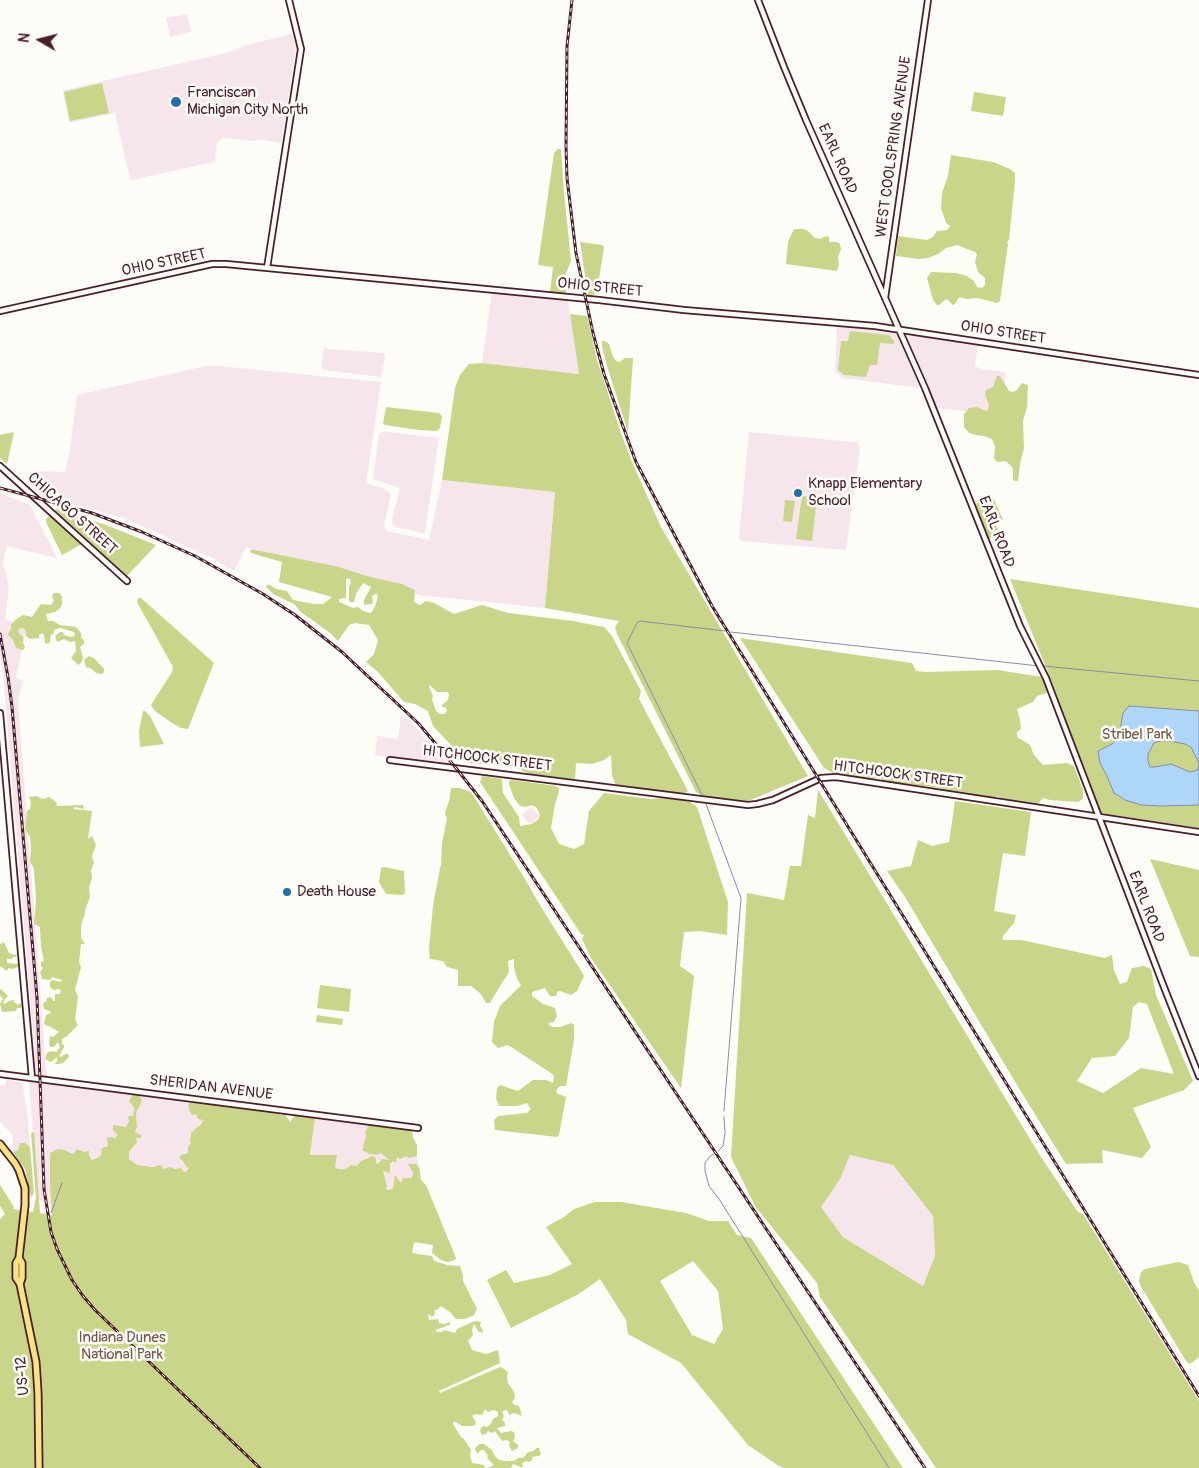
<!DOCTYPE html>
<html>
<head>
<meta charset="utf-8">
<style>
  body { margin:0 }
  #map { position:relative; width:1199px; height:1468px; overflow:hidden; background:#fdfcf7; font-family:Pangolin,sans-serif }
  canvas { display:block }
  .north { position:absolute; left:15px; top:15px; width:50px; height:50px; -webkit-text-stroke:4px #fdfcf7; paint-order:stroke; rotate:278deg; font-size:14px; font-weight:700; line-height:20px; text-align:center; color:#4a1f2b }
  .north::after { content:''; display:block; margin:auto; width:18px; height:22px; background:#4a1f2b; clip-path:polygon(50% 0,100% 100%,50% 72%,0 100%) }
</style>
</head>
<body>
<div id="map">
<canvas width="1199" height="1468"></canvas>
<div class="north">N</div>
</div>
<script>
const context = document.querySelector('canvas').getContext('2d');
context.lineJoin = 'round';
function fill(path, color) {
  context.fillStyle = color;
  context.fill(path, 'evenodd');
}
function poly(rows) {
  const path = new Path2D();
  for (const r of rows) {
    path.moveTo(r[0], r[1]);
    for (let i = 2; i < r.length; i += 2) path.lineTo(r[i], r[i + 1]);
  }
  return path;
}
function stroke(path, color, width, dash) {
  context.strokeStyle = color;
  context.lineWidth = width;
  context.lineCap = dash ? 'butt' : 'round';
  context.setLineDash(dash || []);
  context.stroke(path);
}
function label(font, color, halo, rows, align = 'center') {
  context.font = font + ' Pangolin,sans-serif';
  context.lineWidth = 5;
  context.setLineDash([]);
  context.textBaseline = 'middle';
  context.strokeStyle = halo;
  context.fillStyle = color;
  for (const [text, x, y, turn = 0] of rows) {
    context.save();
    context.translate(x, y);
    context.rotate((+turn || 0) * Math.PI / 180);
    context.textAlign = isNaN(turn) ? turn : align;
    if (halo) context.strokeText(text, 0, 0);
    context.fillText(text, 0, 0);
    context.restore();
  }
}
const built = poly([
  [187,14,191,32,170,37,166,18],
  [292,34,296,48,281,143,257,139,256,141,223,138,217,143,215,161,213,162,132,180,130,179,115,113,69,123,63,92,64,90,230,52,247,45],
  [492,293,568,301,579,374,482,363],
  [838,326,880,330,898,334,920,386,920,388,842,378,835,371,837,328],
  [915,335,978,343,975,366,981,369,1005,372,1006,416,936,408,908,344,908,340,911,336],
  [324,347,329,349,384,353,385,358,381,377,323,370,321,367],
  [206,366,219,366,381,382,366,483,384,489,391,494,384,526,387,531,429,540,442,480,555,492,545,608,419,595,395,584,246,547,234,571,214,559,124,518,40,495,37,490,40,471,65,472,70,449,77,395],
  [384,431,439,438,425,533,423,533,396,527,392,524,392,519,400,488,373,479,379,434],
  [749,432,853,442,854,441,858,443,860,450,846,550,742,541,740,540,739,537],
  [0,493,30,505,57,558,7,546,3,563,9,587,5,620,27,625,16,678,23,680,18,701,47,1083,133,1094,129,1101,134,1108,133,1116,126,1127,97,1158,92,1160,84,1152,78,1149,73,1154,70,1152,50,1153,51,1206,38,1199,29,1081,37,1082,3,673,0,655],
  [401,715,409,720,448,763,448,765,375,755,377,736,398,739],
  [531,807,540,816,530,824,522,815],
  [6,1079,23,1083,24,1095,28,1119,30,1147,25,1143,18,1150,13,1152,13,1135,0,1122,0,1086,6,1085],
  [139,1093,196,1102,189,1103,190,1112,196,1114,203,1120,194,1131,188,1153,183,1161,190,1166,187,1171,184,1172,175,1169,164,1169,161,1167,136,1165,129,1159,129,1152,136,1142,135,1138,141,1138,135,1133,137,1127,136,1113,142,1101],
  [315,1118,367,1124,368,1127,365,1131,366,1136,362,1150,369,1154,373,1154,377,1155,381,1152,390,1160,376,1164,375,1159,367,1157,361,1161,357,1166,351,1165,345,1169,338,1169,335,1167,336,1160,334,1155,330,1156,310,1156],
  [850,1155,893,1165,933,1216,935,1256,923,1286,843,1237,820,1206,840,1179],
  [406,1156,409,1158,417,1156,419,1167,416,1164,408,1164,413,1173,412,1178,403,1178,401,1183,395,1176,393,1189,386,1191,383,1171,391,1161,397,1157]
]);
const green = poly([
  [102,83,109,113,70,121,64,92],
  [974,92,1006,97,1003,116,971,111],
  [558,149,561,149,564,193,571,261,564,278,566,293,565,294,550,292,553,267,538,265,554,153],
  [951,155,993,162,1010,169,1015,173,1015,181,1009,240,1007,242,1008,244,1000,301,997,303,977,298,967,299,959,297,955,304,953,305,947,299,945,300,939,305,937,305,933,300,927,278,931,272,956,273,967,276,974,281,977,287,982,288,985,285,985,278,978,272,975,262,977,254,975,252,957,245,946,248,938,254,928,258,918,259,896,256,898,236,927,240,933,237,937,231,947,230,950,226,946,223,941,208,942,193,948,176],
  [794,229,803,229,808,231,815,238,820,239,826,236,829,237,829,242,837,242,840,244,841,249,838,257,839,264,837,271,786,264,788,242],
  [580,242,602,245,604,247,597,292,593,295,588,295],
  [570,314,587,316,597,360,621,433,632,462,661,527,808,776,748,801,711,797,701,795,696,792,617,634,615,627,619,621,545,608,555,492,442,480,455,388,460,375,469,364,482,363,579,374],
  [850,331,889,335,894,341,894,344,880,343,877,365,870,365,866,377,844,375,838,370,841,341,848,341],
  [602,341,605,341,609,344,613,357,616,361,620,362,625,358,633,358,628,432,607,366,602,346],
  [997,376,1000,376,1001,378,1009,391,1012,392,1016,391,1022,383,1028,385,1027,407,1023,421,1024,448,1020,464,1018,481,1015,481,1013,480,1013,469,1011,466,1006,461,997,462,994,458,995,447,992,439,984,436,976,435,969,433,964,427,964,414,969,408,977,407,986,411,988,410,989,405,985,395,986,390,993,387],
  [386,407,439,413,442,416,440,428,437,431,419,430,385,425,383,423],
  [14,432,7,464,0,458,0,435],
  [802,496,817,498,812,541,796,539],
  [993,497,1003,520,995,523,1000,534,988,539,975,504],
  [785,500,795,501,792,522,783,521],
  [56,509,106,525,156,545,127,576,55,511],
  [49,516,53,518,82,544,62,555,46,522,46,519],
  [251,549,335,566,374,578,402,584,415,590,414,602,420,605,426,601,434,603,454,614,482,605,508,613,573,621,604,627,612,636,641,691,639,699,688,791,683,794,670,793,666,791,616,786,612,775,611,755,604,760,592,764,576,763,575,779,530,774,512,766,468,763,455,754,451,745,433,726,428,711,415,704,404,702,378,672,366,662,374,654,378,640,369,625,355,623,349,625,338,641,330,633,301,612,294,604,275,595,266,587,267,585,270,585,276,589,287,591,293,600,314,604,323,604,332,597,279,582,282,562,254,554,250,552],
  [348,578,350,579,351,583,349,587,349,600,350,602,354,602,356,594,363,583,371,587,364,600,364,605,372,604,373,602,372,596,375,594,378,595,376,604,372,612,370,613,363,611,358,607,353,608,339,602,339,599,346,598,346,579],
  [430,685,437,692,448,692,449,695,448,700,441,706,446,708,447,711,445,714,440,714,436,711,432,699,433,696,429,687],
  [1010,579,1199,608,1199,828,1100,813,1052,682],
  [54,593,59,593,62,596,62,604,60,608,55,612,46,614,48,621,53,621,60,625,76,627,81,633,81,637,84,641,84,644,80,647,83,658,81,663,78,665,71,658,76,651,75,641,70,642,64,639,57,642,55,636,60,632,63,632,64,635,70,637,75,636,74,632,60,628,54,630,54,633,51,635,50,642,48,644,45,643,44,635,42,633,39,635,39,638,30,639,26,636,25,629,20,628,18,632,23,637,23,643,25,647,23,650,16,648,13,640,8,635,11,628,11,625,15,620,23,615,32,617,41,604,51,605,54,601,52,596],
  [138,598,141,598,214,663,188,729,181,728,172,723,155,711,151,705,172,672,173,667,137,602],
  [740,638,912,663,916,671,925,672,997,670,1042,677,1046,680,1050,692,1037,696,1033,702,1017,709,1020,720,1021,729,1017,732,1017,737,1030,745,1034,755,1043,765,1067,763,1074,766,1083,790,1083,799,1078,802,1050,800,1043,798,1037,805,1005,801,998,796,994,798,988,797,940,791,940,788,883,781,880,777,872,779,833,773,824,768],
  [89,656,94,658,104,669,104,672,102,674,96,673,92,669,86,667,84,660],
  [143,711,145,711,150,716,164,744,140,747,139,731],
  [482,776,502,779,503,793,519,817,520,826,531,824,538,820,540,815,537,808,532,805,525,807,520,806,514,798,509,784,509,781,512,780,556,786,559,788,558,795,555,804,551,828,559,844,574,849,584,844,589,811,604,793,650,799,669,798,690,802,697,807,728,902,727,935,700,931,684,932,680,966,694,976,681,1088,591,958,582,939,584,935,581,934,480,782],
  [451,788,460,788,471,792,525,879,541,907,580,969,584,976,577,991,571,995,560,991,557,992,556,996,550,996,545,988,532,992,532,996,543,1004,555,1008,557,1016,554,1022,549,1023,548,1024,552,1027,560,1027,571,1023,574,1025,574,1040,566,1086,560,1086,557,1089,556,1093,566,1097,559,1135,557,1137,495,1130,494,1120,498,1116,527,1113,531,1109,527,1103,517,1106,499,1106,496,1098,497,1088,500,1085,518,1091,533,1080,546,1080,553,1083,554,1075,508,1045,498,1048,492,1042,494,1022,500,1006,521,985,517,979,514,967,514,959,508,961,509,972,500,986,490,1003,486,1003,481,994,471,986,458,986,458,970,447,967,443,961,430,959,429,948,433,906,440,868,441,866,442,843,447,818,445,813,449,801],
  [818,790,1041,1157,1078,1212,1083,1214,1199,1401,1199,1468,936,1468,820,1297,817,1283,755,1206,731,1157,747,893,784,900,790,866,801,866,808,815,815,818],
  [850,1155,893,1165,933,1216,935,1256,923,1286,843,1237,821,1207,840,1179],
  [36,796,43,799,49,797,56,802,57,806,83,805,84,809,75,807,73,809,92,811,88,839,92,836,96,845,92,856,94,863,91,870,92,878,89,888,90,897,85,910,85,915,83,918,81,927,81,938,85,944,81,944,79,962,81,967,75,990,78,997,75,1019,78,1025,67,1036,62,1039,62,1044,64,1045,64,1047,59,1056,61,1057,65,1054,68,1054,69,1057,63,1063,60,1064,54,1064,57,1062,57,1057,51,1062,45,1059,47,1053,51,1051,57,1052,58,1049,60,1048,58,1042,54,1047,51,1047,49,1045,50,1036,53,1037,59,1032,51,1027,45,1025,44,1023,46,1015,51,1013,50,1011,44,1009,43,1005,44,1002,46,1002,47,998,51,997,53,1001,55,1001,55,994,60,994,61,991,59,989,54,990,50,987,50,982,52,980,61,982,62,980,52,977,51,979,49,980,42,979,40,972,43,968,41,966,41,962,44,961,41,947,40,929,40,927,34,924,36,900,34,870,33,866,30,863,31,848,30,837,25,829,27,811,30,809,31,802,29,797],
  [955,801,1031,812,1025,856,1003,853,994,911,1016,915,1014,923,1003,936,1002,940,1021,940,1105,958,1112,955,1114,970,1120,984,1127,982,1132,968,1144,966,1151,969,1156,995,1193,1081,1184,1090,1133,1108,1151,1147,1142,1158,1102,1150,1103,1163,1066,1164,1020,1090,905,897,887,871,911,866,918,840,932,846,949,842],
  [1139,1002,1147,1004,1174,1074,1141,1068,1103,1093,1077,1081,1092,1058,1115,1056,1129,1038,1133,1007],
  [1150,859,1199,870,1199,957,1190,956],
  [384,867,404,871,405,893,402,895,386,894,379,882,381,868],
  [4,942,9,953,15,955,17,953,16,957,13,957,12,959,7,959,7,963,18,964,18,967,13,969,8,968,7,971,0,966,0,943,1,944],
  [320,985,351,989,349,1012,317,1008],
  [0,989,3,991,8,996,5,999,3,1004,4,1004,9,1001,14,1000,14,1003,16,1003,18,1005,20,1003,22,1005,21,1008,17,1008,16,1011,2,1012,0,1004,3,999,0,995],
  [317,1015,343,1019,342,1025,316,1022],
  [139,1093,142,1101,136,1113,137,1127,135,1132,141,1135,141,1138,136,1138,137,1142,129,1152,129,1159,137,1165,153,1167,160,1165,164,1169,170,1167,175,1169,181,1168,184,1172,187,1171,189,1167,187,1168,183,1161,179,1158,181,1155,188,1153,188,1147,191,1143,189,1140,191,1138,191,1133,201,1124,203,1120,198,1119,196,1114,192,1115,190,1112,188,1105,189,1103,196,1102,224,1105,228,1108,230,1104,282,1115,285,1114,290,1122,295,1115,315,1118,310,1155,337,1155,335,1167,338,1169,345,1169,351,1165,357,1166,361,1161,372,1156,376,1158,376,1164,379,1163,382,1159,389,1160,381,1153,377,1155,373,1154,369,1154,362,1150,366,1136,365,1131,368,1127,367,1124,406,1128,412,1131,413,1137,417,1145,417,1156,409,1158,406,1156,400,1159,397,1157,396,1163,392,1161,392,1163,390,1163,390,1173,383,1171,387,1186,386,1190,393,1189,395,1175,401,1183,403,1178,412,1178,413,1173,408,1164,416,1164,419,1167,421,1180,426,1185,456,1258,455,1260,448,1262,441,1260,432,1253,433,1245,414,1242,412,1253,432,1256,434,1261,447,1265,460,1266,463,1275,463,1281,477,1309,474,1315,465,1319,456,1319,450,1312,441,1306,437,1310,434,1310,435,1312,434,1316,431,1316,428,1314,429,1320,438,1319,439,1323,444,1324,450,1322,450,1325,447,1325,447,1326,435,1330,437,1332,442,1332,444,1330,455,1333,457,1329,470,1323,475,1321,481,1322,480,1325,483,1331,482,1333,478,1331,474,1324,472,1329,473,1335,468,1341,472,1350,486,1354,498,1350,499,1356,500,1363,439,1391,440,1393,500,1367,503,1368,508,1372,507,1378,508,1383,514,1392,515,1397,512,1403,515,1405,519,1406,522,1416,514,1413,509,1415,508,1411,505,1410,502,1412,504,1416,502,1420,505,1423,505,1426,497,1428,501,1433,511,1431,514,1432,515,1437,513,1441,518,1445,518,1448,512,1451,509,1446,510,1442,507,1440,502,1441,495,1431,492,1433,488,1431,486,1434,482,1435,480,1430,483,1426,487,1427,490,1425,493,1419,498,1416,498,1412,494,1410,488,1412,485,1409,482,1415,475,1414,472,1416,476,1422,475,1425,472,1426,462,1426,456,1422,453,1422,453,1424,461,1437,464,1439,471,1450,470,1455,472,1463,484,1465,485,1468,490,1467,494,1465,487,1458,488,1456,484,1450,481,1450,477,1454,475,1449,477,1446,480,1444,484,1444,492,1450,495,1456,499,1460,506,1461,514,1461,518,1458,523,1458,528,1452,533,1451,537,1448,539,1448,541,1454,539,1456,532,1457,532,1460,529,1462,526,1461,522,1463,523,1468,513,1464,511,1468,0,1468,0,1219,5,1214,0,1206,0,1185,14,1207,13,1209,33,1212,36,1197,31,1133,34,1132,40,1213,52,1215,50,1185,50,1153,58,1149,64,1150,73,1154,77,1149,84,1152,89,1151,89,1156,92,1160,97,1158,101,1155,102,1148,108,1146,107,1138,111,1137,115,1138,118,1135,113,1130,113,1125,126,1127,129,1121,128,1116,133,1116,134,1108,129,1101,133,1094],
  [20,1143,25,1143,30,1147,34,1193,31,1197,25,1169,13,1152,18,1150],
  [595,1202,621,1202,686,1213,709,1221,728,1221,737,1235,751,1238,903,1468,784,1468,779,1466,748,1445,681,1363,628,1334,626,1320,600,1279,577,1295,511,1328,487,1280,506,1270,514,1283,550,1275,572,1264,546,1227,564,1217,574,1209],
  [693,1261,718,1291,723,1329,714,1344,692,1335,660,1281],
  [1178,1262,1188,1265,1194,1282,1199,1291,1199,1357,1190,1364,1186,1361,1140,1285,1139,1280,1141,1272,1145,1269]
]);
const water = poly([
  [1129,706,1199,711,1199,805,1160,806,1141,805,1125,800,1114,793,1107,776,1100,763,1098,751,1112,744,1119,737,1123,713,1129,706],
  [1160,741,1169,741,1185,744,1191,747,1198,761,1199,766,1197,770,1194,771,1190,772,1171,764,1155,767,1150,767,1148,761,1148,754,1154,743,1160,741]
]);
const stream = poly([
  [731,632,1039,666],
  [1043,666,1199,681],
  [703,797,627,643,637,623,640,621,725,631],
  [706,804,741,898,724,1111],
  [718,1151,723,1146,725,1133,724,1117],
  [714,1154,710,1156,705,1163,705,1171,709,1186,719,1199,889,1468],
  [51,1213,62,1183]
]);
const tertiary = poly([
  [758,0,784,67,806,120,925,388,1020,626,1046,678,1162,982,1199,1076],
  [267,268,301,49,289,0],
  [885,298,928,0],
  [0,311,212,264,226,264,599,300,684,310,875,326,1199,375],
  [0,466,127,581],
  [0,713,32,1078],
  [390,760,748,805,757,804,773,800,821,778,836,777,1199,832],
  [0,1074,418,1128]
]);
const primary = poly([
  [0,1144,15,1163,19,1170,25,1188,25,1205,19,1258,16,1263,16,1278,20,1284,36,1362,38,1393,39,1468],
  [19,1258,22,1263,22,1278,20,1284]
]);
const rail = poly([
  [572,0,567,46,566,146,567,178,576,253,593,333,604,374,636,462,712,606,1199,1396],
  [0,488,92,513,142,532,195,556,263,594,295,615,342,652,419,724,456,768,482,801,925,1468],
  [0,634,8,677,12,707,37,998,44,1189,51,1232,57,1249,72,1280,83,1296,95,1310,260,1468]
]);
const markers = [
  [176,102,6,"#1f6fb2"],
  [798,493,5,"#1f6fb2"],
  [287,892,5,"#1f6fb2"]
];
const poiNames = [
  ["Franciscan",187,93],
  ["Michigan City North",187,110],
  ["Knapp Elementary",808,484],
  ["School",808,501],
  ["Death House",297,892]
];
const streetNames = [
  ["WEST COOLSPRING AVENUE",894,147,-82],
  ["EARL ROAD",837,159,66],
  ["OHIO STREET",164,263,-12],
  ["OHIO STREET",600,288,6],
  ["OHIO STREET",1003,333,9],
  ["CHICAGO STREET",72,514,42],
  ["EARL ROAD",996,532,69],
  ["HITCHCOCK STREET",487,759,7],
  ["HITCHCOCK STREET",898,775,8],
  ["EARL ROAD",1146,907,69],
  ["SHERIDAN AVENUE",211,1088,7],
  ["US-12",23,1376,-95]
];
const parkNames = [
  ["Stribel Park",1137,735],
  ["Indiana Dunes",122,1338],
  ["National Park",122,1355]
];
fill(built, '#f6e6eb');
fill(green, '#c9d68a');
fill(water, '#aed6f9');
stroke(water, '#868da7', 1);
stroke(stream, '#868da7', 1);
stroke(tertiary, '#4a1f2b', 8);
stroke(primary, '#4a1f2b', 9);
stroke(tertiary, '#fdfcf7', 4.5);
stroke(primary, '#f8e281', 5.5);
stroke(rail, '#4a1f2b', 3);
stroke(rail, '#fdfcf7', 1, [4]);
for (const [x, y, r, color] of markers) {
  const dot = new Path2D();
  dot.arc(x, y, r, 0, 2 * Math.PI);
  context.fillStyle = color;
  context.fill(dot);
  stroke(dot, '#fdfcf7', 2);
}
label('15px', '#4a1f2b', '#fdfcf7', poiNames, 'left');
label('15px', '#4a1f2b', '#fdfcf7', streetNames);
label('15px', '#705648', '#fdfcf7', parkNames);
</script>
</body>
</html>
